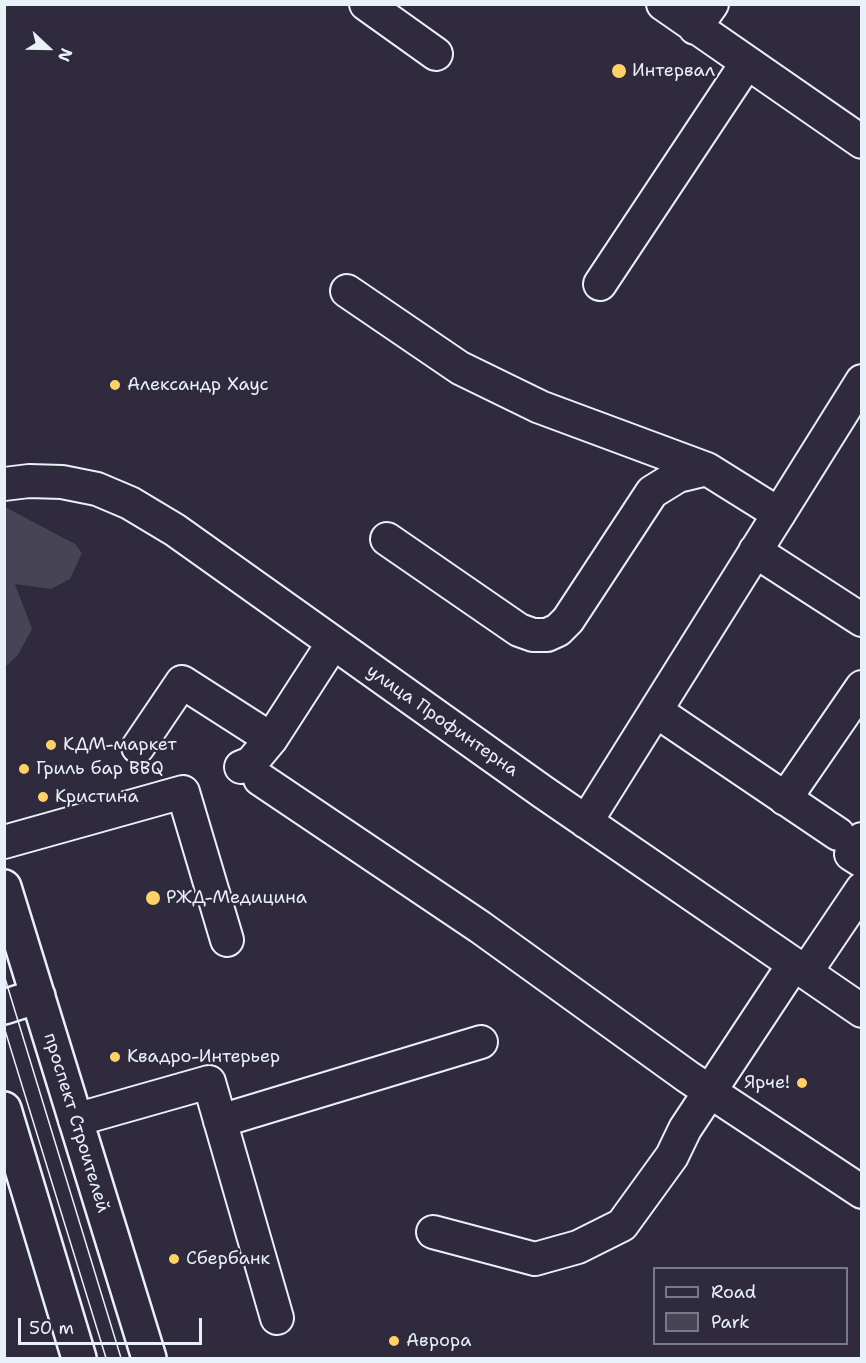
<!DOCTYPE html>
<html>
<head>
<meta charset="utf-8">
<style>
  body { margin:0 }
  #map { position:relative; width:866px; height:1363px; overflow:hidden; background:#2f2a3d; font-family:"Shantell Sans",sans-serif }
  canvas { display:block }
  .frame { position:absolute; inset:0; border:6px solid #e8f1f8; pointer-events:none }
  .legend { position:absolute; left:653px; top:1267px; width:195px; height:78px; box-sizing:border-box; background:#2f2a3d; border:2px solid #797a88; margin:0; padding:8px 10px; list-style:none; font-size:18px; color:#e8f1f8 }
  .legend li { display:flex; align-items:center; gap:12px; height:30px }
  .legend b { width:30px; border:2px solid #797a88 }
  .north { position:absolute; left:18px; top:18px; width:60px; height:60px; -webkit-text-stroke:4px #2f2a3d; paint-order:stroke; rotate:112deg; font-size:16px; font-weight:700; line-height:24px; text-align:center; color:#e8f1f8 }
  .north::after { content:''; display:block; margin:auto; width:21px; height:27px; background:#e8f1f8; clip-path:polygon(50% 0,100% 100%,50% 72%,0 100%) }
  .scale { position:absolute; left:18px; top:1318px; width:184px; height:27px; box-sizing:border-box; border:3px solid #e8f1f8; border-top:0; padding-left:8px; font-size:18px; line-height:21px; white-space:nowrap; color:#e8f1f8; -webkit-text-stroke:4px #2f2a3d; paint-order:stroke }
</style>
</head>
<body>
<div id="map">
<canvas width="866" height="1363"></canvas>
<div class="frame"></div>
<ul class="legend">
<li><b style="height:8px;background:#2f2a3d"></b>Road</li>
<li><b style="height:16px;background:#464455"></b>Park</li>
</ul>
<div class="north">N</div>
<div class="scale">50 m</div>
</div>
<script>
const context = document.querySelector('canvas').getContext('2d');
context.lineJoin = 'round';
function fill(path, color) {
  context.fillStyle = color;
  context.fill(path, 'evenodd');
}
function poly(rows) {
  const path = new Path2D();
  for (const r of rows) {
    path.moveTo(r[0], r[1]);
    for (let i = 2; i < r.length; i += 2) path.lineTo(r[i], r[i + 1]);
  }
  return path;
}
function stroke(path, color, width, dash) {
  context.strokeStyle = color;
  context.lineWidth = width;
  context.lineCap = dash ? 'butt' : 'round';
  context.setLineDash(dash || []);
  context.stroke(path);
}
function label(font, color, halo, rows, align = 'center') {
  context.font = font + ' "Shantell Sans",sans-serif';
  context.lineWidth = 5;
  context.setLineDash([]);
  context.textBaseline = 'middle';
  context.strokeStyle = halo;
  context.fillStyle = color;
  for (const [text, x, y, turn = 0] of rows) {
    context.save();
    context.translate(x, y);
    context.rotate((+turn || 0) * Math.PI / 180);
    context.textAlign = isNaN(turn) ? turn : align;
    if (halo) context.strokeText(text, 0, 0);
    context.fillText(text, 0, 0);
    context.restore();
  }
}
const green = poly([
  [5,507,75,544,82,553,70,579,51,589,15,584,32,629,18,655,5,667]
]);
const minor = poly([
  [366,4,436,54],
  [663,4,862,142],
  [695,28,712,4],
  [600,284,746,64],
  [347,291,460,368,540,407,707,469],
  [4,484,29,481,62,482,97,489,130,503,175,530,543,792,862,1011],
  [387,539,519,630,533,635,547,635,558,630,568,620,652,492,678,476,707,469,779,514],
  [755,551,862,620],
  [656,711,838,834],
  [138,747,182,682,271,739],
  [241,767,251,763,271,739,333,643],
  [260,779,480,927,688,1077,862,1192],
  [785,799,862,687],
  [586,822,862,381],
  [862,839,851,854,862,861],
  [4,842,183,792,227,940],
  [806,972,862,889],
  [75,1120,209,1082,277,1318],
  [220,1121,481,1042],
  [433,1232,535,1259,578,1247,622,1225,672,1156,685,1129,794,964]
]);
const major = poly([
  [4,887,149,1358],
  [4,1007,38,996],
  [4,1109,79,1358]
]);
const tram = poly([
  [4,975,121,1358],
  [4,1027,106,1358]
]);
const markers = [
  [619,71,8,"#ffd166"],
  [115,385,6,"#ffd166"],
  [51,745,6,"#ffd166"],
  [24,769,6,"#ffd166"],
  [43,797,6,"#ffd166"],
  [153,898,8,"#ffd166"],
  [115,1057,6,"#ffd166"],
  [802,1083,6,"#ffd166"],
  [174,1259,6,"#ffd166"],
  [394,1341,6,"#ffd166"]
];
const poiNames = [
  ["Интервал",632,71],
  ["Александр Хаус",127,385],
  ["КДМ-маркет",63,745],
  ["Гриль бар BBQ",36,769],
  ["Кристина",55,797],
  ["РЖД-Медицина",166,898],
  ["Квадро-Интерьер",127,1057],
  ["Ярче!",790,1083,"right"],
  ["Сбербанк",186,1259],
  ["Аврора",406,1341]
];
const streetNames = [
  ["улица Профинтерна",442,721,35],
  ["проспект Строителей",76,1123,73]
];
fill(green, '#464455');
stroke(minor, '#e8f1f8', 36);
stroke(major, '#e8f1f8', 38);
stroke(minor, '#2f2a3d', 32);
stroke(major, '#2f2a3d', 33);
stroke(tram, '#e8f1f8', 1.5);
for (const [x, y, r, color] of markers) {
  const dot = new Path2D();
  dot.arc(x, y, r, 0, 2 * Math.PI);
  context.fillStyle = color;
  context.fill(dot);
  stroke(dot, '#2f2a3d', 2);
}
label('18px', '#e8f1f8', '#2f2a3d', poiNames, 'left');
label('18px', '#e8f1f8', '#2f2a3d', streetNames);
</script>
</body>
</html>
